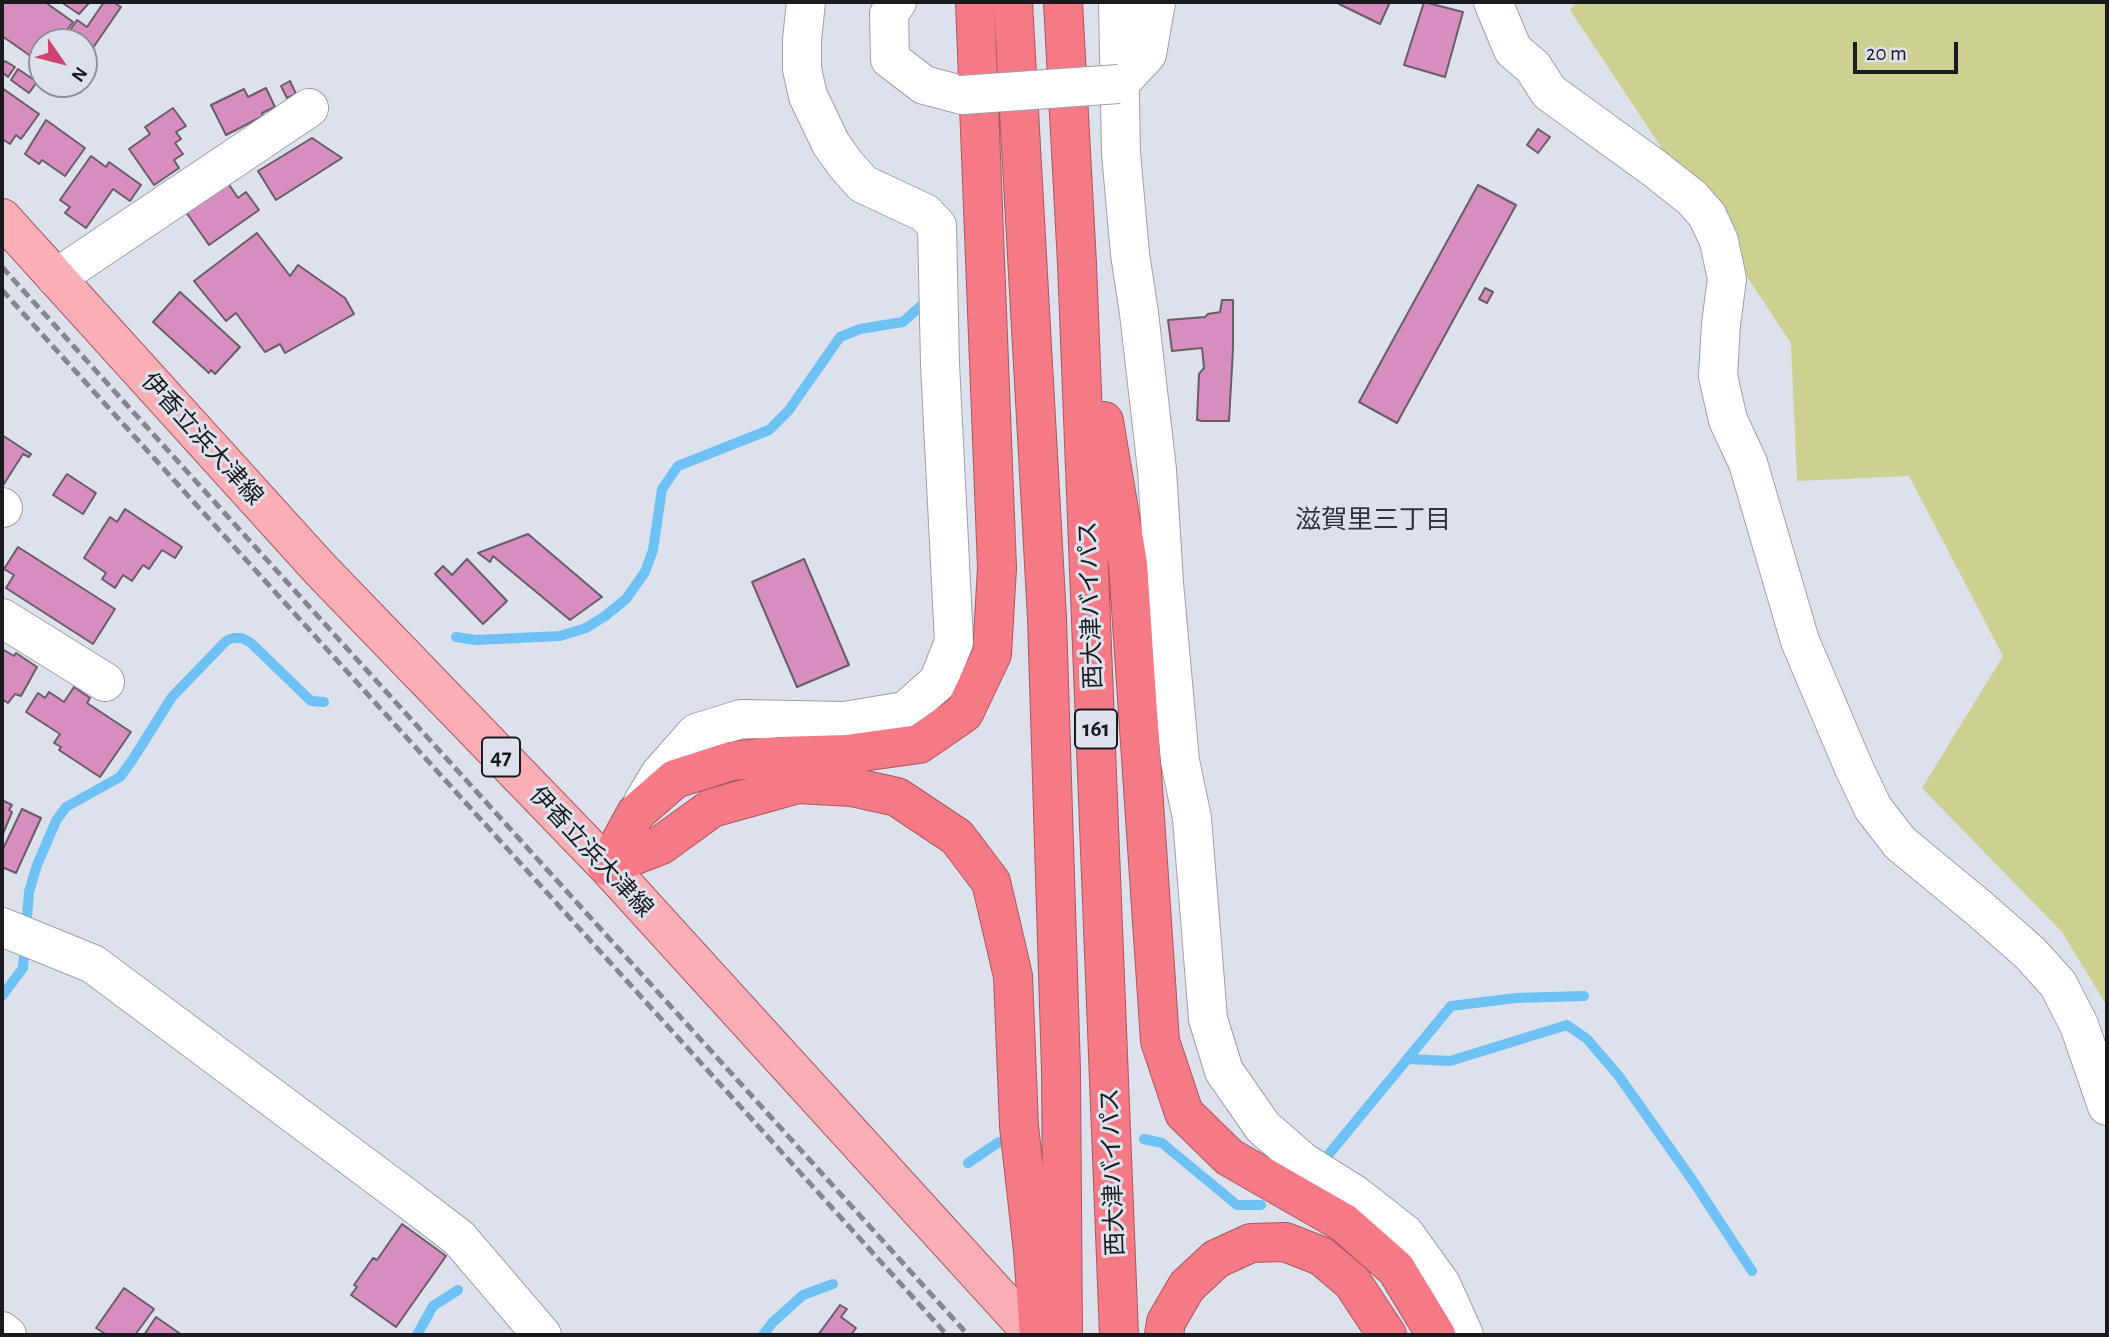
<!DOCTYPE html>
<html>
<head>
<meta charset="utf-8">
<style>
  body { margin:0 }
  #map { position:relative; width:2109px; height:1337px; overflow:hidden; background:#dde1eb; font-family:"Alegreya Sans",sans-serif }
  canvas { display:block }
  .frame { position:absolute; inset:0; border:4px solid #191a1e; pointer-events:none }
  .north { position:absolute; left:28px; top:28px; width:70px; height:70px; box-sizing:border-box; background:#dde1eb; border:2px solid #8f9199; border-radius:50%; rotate:125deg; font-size:19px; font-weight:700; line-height:28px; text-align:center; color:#191a1e }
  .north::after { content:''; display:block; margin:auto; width:24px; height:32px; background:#ce4171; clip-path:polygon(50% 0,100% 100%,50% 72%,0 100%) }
  .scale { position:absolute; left:1853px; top:42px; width:105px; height:32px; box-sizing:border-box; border:4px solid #191a1e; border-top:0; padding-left:9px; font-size:21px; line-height:24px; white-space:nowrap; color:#191a1e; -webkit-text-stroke:5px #dde1eb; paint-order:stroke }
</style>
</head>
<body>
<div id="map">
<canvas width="2109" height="1337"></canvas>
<div class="frame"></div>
<div class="north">N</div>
<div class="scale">20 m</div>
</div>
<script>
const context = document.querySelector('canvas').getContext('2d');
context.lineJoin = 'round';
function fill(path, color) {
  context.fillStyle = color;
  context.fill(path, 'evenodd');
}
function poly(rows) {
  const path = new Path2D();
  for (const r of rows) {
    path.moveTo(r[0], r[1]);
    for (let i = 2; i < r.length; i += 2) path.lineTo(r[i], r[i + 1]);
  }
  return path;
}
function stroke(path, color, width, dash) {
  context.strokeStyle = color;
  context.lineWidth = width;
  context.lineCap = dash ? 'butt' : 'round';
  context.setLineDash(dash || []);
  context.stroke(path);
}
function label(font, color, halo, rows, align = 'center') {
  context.font = font + ' "Alegreya Sans","Noto Sans JP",sans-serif';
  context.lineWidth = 6;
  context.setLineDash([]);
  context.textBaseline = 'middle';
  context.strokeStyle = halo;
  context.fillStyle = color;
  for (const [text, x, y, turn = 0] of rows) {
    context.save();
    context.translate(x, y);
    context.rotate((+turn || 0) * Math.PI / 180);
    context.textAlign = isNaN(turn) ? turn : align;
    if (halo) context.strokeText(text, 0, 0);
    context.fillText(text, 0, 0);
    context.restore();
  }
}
const green = poly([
  [1576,2,2107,2,2107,1006,2062,932,1922,788,2003,656,1909,476,1797,481,1791,343,1570,10]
]);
const stream = poly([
  [456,637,476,640,560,636,586,628,605,616,626,599,645,572,653,550,662,489,678,466,769,430,789,410,840,337,860,329,903,322,923,304],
  [2,996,23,968,29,892,37,865,56,821,66,807,120,777,133,759,172,697,226,641,233,638,242,638,251,643,311,701,324,702],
  [1408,1059,1450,1061,1567,1025,1587,1039,1618,1075,1693,1181,1752,1271],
  [1144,1139,1162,1143,1237,1205,1261,1205],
  [1329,1154,1451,1006,1516,998,1584,996],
  [968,1163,999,1142],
  [417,1335,433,1306,458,1290],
  [763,1335,772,1323,803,1295,833,1284]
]);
const building = poly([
  [2,2,45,2,73,22,58,42,42,42,42,64,2,36,2,2],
  [61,2,90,2,79,14,61,2],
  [104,2,113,2,121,7,86,58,92,62,84,74,84,42,62,42,77,20,87,27,104,2],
  [1340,2,1390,2,1380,24,1339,4,1340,2],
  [1424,2,1463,12,1445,77,1404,65,1424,2],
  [5,61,15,67,8,77,2,72,2,65,5,61],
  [18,69,37,82,29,93,11,80,18,69],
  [290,81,296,94,287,98,281,86,290,81],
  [55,84,77,84,70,94,55,84],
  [2,88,39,114,21,139,16,135,10,144,2,139,2,88],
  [266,88,275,107,262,113,263,116,226,135,211,105,244,89,248,97,266,88],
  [173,108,186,126,176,132,181,139,175,143,183,154,174,160,179,168,154,185,129,149,150,134,145,127,173,108],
  [46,120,85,148,65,176,42,160,39,164,25,154,46,120],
  [1538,129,1550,137,1538,153,1527,145,1538,129],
  [312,138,342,158,276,200,258,171,312,138],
  [91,156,106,167,109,162,141,185,130,201,113,189,86,228,65,213,70,207,60,200,91,156],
  [228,183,238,198,246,192,259,210,209,245,186,212,228,183],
  [1478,185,1516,205,1397,423,1359,402,1478,185],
  [257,233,290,276,298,265,345,298,354,314,285,353,280,344,265,352,236,313,226,321,194,281,257,233],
  [1485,288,1493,292,1487,303,1479,299,1485,288],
  [180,292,240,347,215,374,211,370,209,373,153,322,180,292],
  [1222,300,1233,300,1233,349,1229,421,1202,421,1197,420,1199,374,1204,368,1202,348,1172,351,1168,320,1205,317,1208,314,1220,312,1222,300],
  [2,435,31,454,29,457,23,454,2,487,2,435],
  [67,474,96,493,83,514,53,495,67,474],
  [125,509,182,547,175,558,162,550,149,569,143,565,132,581,123,575,115,588,102,579,106,573,84,558,110,517,117,522,125,509],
  [528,534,602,597,570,620,493,556,490,562,478,553,528,534],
  [18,547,115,609,93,644,6,588,14,575,4,569,18,547],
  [467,559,507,601,483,624,435,574,443,566,452,575,467,559],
  [804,559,849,665,797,687,752,582,804,559],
  [2,649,14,656,16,653,37,667,21,696,15,694,8,703,2,699,2,649],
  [74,687,90,698,87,703,131,732,100,777,59,750,61,747,54,743,60,734,26,712,38,693,45,698,49,692,64,702,74,687],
  [2,800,12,805,9,810,12,812,2,836,2,800],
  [22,809,41,818,16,873,2,867,2,851,22,809],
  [402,1224,446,1256,396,1327,351,1295,357,1287,354,1285,373,1258,377,1260,402,1224],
  [124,1288,154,1309,135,1335,107,1335,96,1328,124,1288],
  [840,1305,847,1309,841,1317,856,1328,851,1335,818,1335,840,1305],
  [156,1317,182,1335,144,1335,156,1317]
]);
const minor = poly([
  [897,2,889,14,890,59,924,85,962,95],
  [1118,2,1121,153,1130,254,1139,313,1157,470,1164,583,1180,761,1192,818,1208,1019,1224,1071,1263,1127,1303,1162,1354,1194,1405,1234,1441,1284,1464,1335],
  [1493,2,1513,50,1533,67,1549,92,1654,168,1692,198,1707,215,1719,241,1727,279,1721,324,1718,376,1728,420,1748,463,1800,641,1854,768,1873,808,1900,843,1980,909,2030,953,2058,984,2079,1025,2107,1106],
  [1119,84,1147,54,1156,2],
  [56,278,309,108],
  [2,507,3,508],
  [2,618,105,682],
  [643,802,660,774,696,733,741,719,844,721,905,711,938,682,954,642,940,364,937,226,925,213,863,184,846,165,831,144,808,96,802,69,802,40,806,2],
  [2,927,93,964,404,1196,459,1238,542,1335],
  [2,1331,7,1335]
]);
const major = poly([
  [2,218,320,569,607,866,1034,1335]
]);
const highway = poly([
  [1013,2,1047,618,1061,1070,1063,1335],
  [1063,2,1077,264,1119,1335],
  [1104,421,1128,564,1160,1041,1184,1113,1229,1157,1344,1223,1396,1269,1436,1335],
  [607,866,636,813,675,779,731,761,779,756,847,754,919,744,964,713,992,654,997,568,975,2],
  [607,866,661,845,712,808,798,784,852,787,897,797,957,837,991,882,1013,976,1019,1126,1033,1251,1039,1335],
  [1164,1335,1166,1322,1187,1286,1216,1259,1251,1243,1285,1242,1321,1256,1352,1282,1387,1335]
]);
const rail = poly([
  [2,267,968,1335],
  [2,290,947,1335]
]);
const minorBridge = poly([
  [962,95,1119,84]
]);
const shields = [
  [1096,729,42],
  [501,757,38]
];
const shieldNames = [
  ["161",1096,729],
  ["47",501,757]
];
const streetNames = [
  ["伊香立浜大津線",202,439,48],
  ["西大津バイパス",1091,605,-92],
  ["伊香立浜大津線",591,852,47],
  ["西大津バイパス",1113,1172,-92]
];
const neighbourhoodNames = [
  ["滋賀里三丁目",1373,520]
];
fill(green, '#ccd191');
stroke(stream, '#6ec1f5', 10);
fill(building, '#d78dc0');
stroke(building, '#685e64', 2);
stroke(minor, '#9da0aa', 40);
stroke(major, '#a95861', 40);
stroke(highway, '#a95861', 40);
stroke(minor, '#fff', 38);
stroke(major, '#faafb6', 38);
stroke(highway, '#f67a85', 38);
stroke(rail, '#85878f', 5, [10, 5]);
stroke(minorBridge, '#9da0aa', 40, []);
stroke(minorBridge, '#fff', 38);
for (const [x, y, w] of shields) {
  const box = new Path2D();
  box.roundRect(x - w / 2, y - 19.5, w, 39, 5);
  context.fillStyle = '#dde1eb';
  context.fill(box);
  stroke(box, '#191a1e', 2);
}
label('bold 23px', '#191a1e', null, shieldNames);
label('24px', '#191a1e', '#dde1eb', streetNames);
label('26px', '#31343c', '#dde1eb', neighbourhoodNames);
</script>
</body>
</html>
